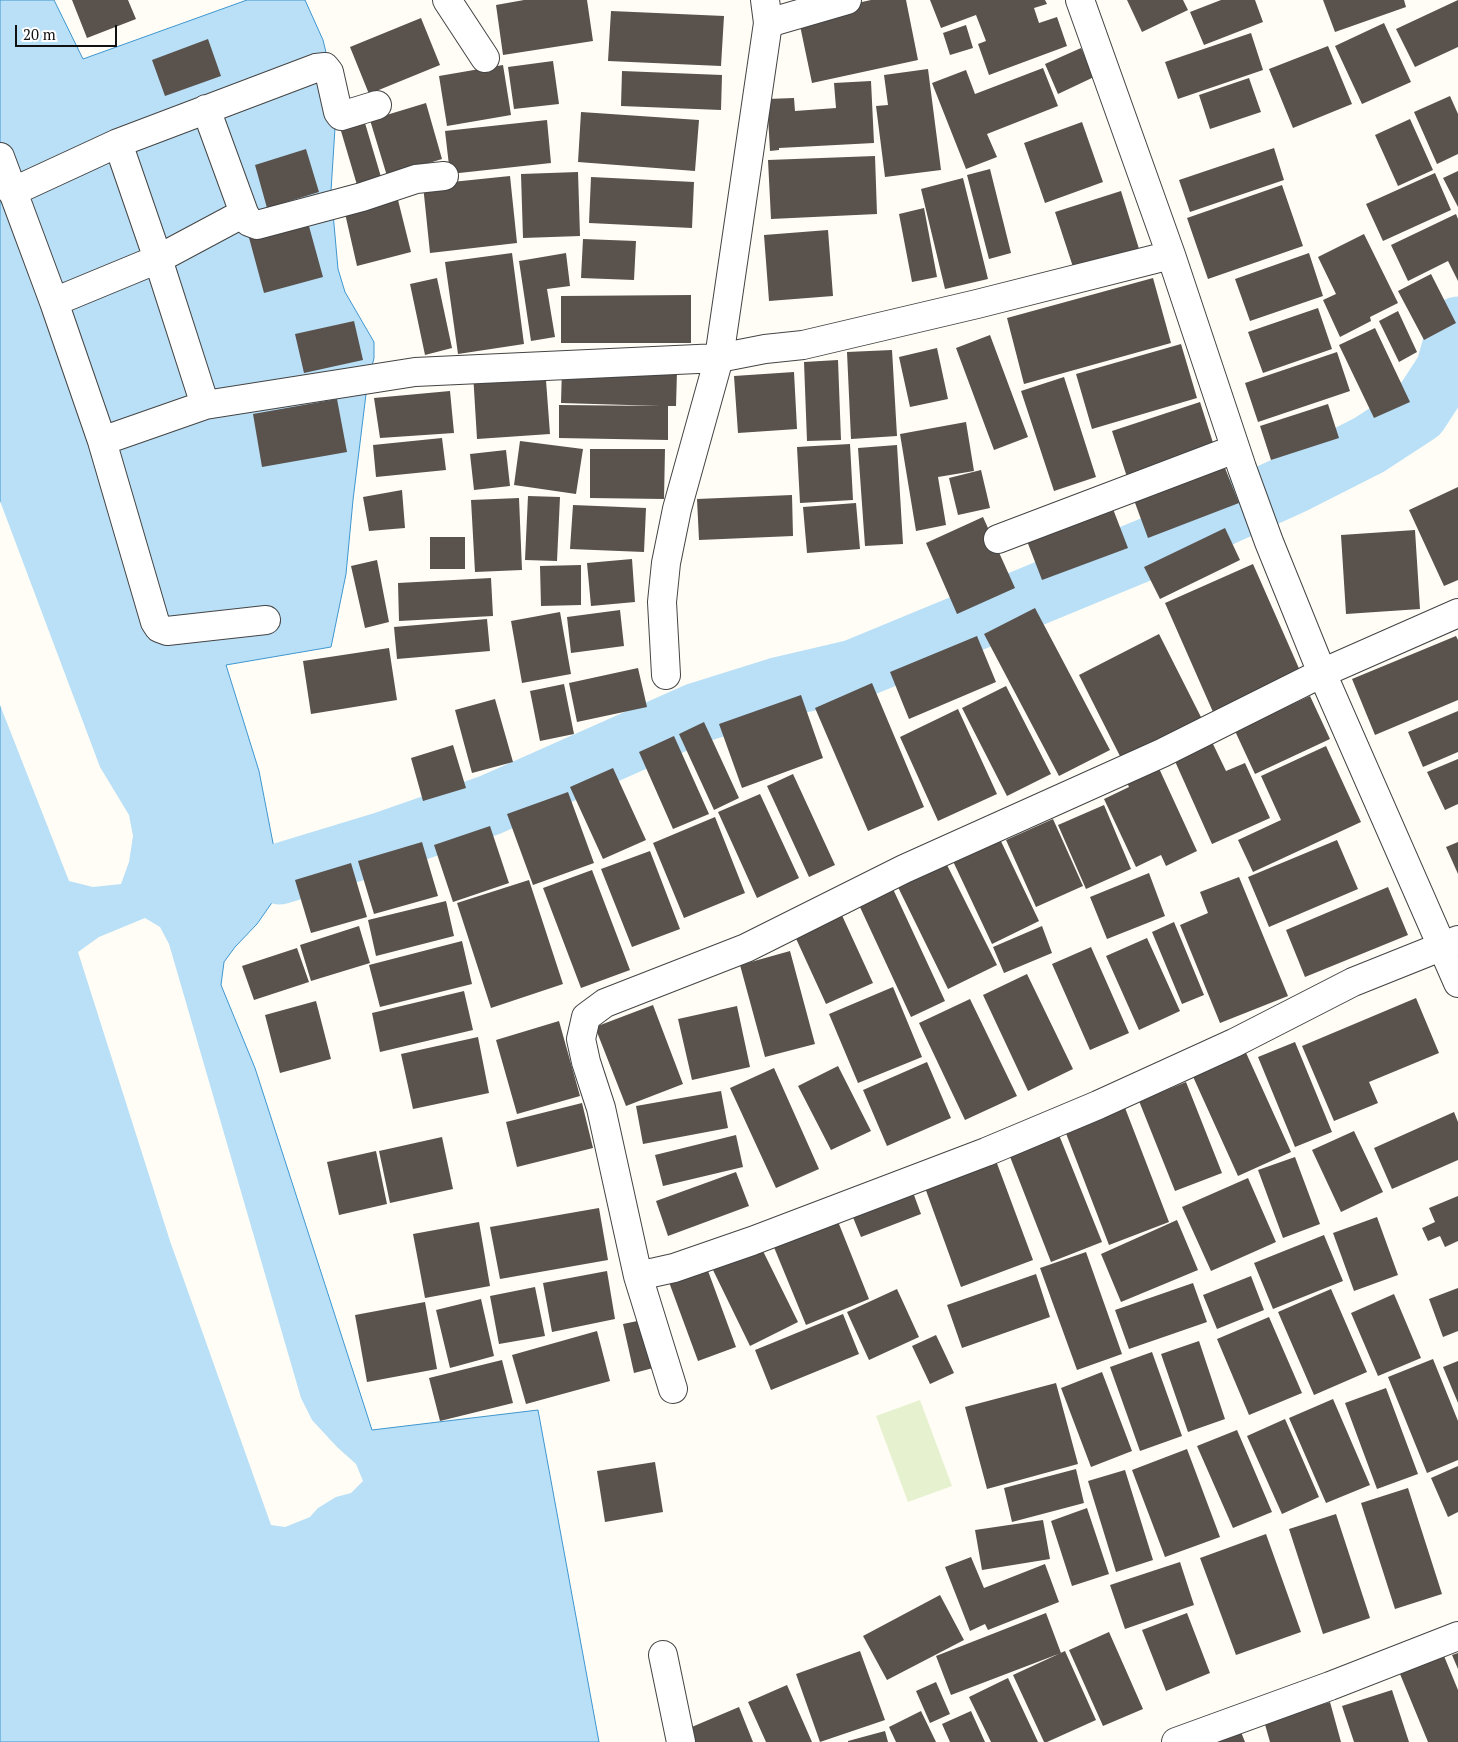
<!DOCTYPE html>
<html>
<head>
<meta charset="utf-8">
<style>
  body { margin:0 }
  #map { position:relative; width:1458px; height:1742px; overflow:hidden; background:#fffdf5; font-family:"PT Serif",serif }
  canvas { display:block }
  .scale { position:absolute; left:15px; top:25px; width:102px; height:22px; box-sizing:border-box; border:2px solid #111; border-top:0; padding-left:6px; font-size:15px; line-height:18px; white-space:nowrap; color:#111; -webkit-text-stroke:4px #fff; paint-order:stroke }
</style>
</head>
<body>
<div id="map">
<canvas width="1458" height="1742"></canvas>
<div class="scale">20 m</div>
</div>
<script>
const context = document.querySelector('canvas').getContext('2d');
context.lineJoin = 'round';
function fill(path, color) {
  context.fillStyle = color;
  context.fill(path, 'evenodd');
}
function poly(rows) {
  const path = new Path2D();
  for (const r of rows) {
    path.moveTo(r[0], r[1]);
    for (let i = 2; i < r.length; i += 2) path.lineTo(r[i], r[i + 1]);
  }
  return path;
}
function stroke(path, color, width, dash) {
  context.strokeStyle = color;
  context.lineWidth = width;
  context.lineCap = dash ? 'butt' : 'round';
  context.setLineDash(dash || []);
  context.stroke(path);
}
const pitch = poly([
  [920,1400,952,1486,908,1502,876,1416]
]);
const water = poly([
  [0,0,54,0,83,59,247,0,305,0,323,40,332,77,336,112,331,191,338,269,345,292,374,342,374,358,367,386,353,500,346,574,331,647,226,665,259,771,279,874,278,894,257,924,235,947,224,962,221,985,255,1068,372,1430,538,1410,599,1742,0,1742,0,0]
]);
const pier = poly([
  [0,501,100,767,129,815,133,836,129,862,121,884,93,887,69,881,0,705],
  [145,918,160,927,169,944,301,1398,312,1420,337,1447,356,1464,363,1481,351,1493,336,1497,318,1508,310,1517,285,1527,271,1525,170,1241,78,952,99,937]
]);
const river = poly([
  [279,874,381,843,490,805,697,713,777,688,854,670,1171,539,1292,484,1369,445,1418,413,1446,370,1458,327]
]);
const building = poly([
  [72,0,128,0,136,19,87,38],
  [524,0,587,0,593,41,503,55,496,5],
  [871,0,906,0,918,60,812,83,798,16],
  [930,0,1045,0,1047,4,1034,8,1039,23,1057,17,1067,46,989,75,978,44,986,41,976,15,941,28],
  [1127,0,1183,0,1188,10,1142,32],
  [1221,0,1255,0,1263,22,1204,45,1190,12],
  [1323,0,1404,0,1406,7,1335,32],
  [1458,0,1458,47,1415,67,1396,29],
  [611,11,724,16,721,66,608,61],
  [421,18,440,65,369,94,350,47],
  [1384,23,1411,82,1362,104,1335,46],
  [966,25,973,48,950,55,943,33],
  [1251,33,1263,70,1178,99,1165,62],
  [208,39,221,76,165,96,152,60],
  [1328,46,1352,104,1293,128,1269,69],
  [1081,48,1094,77,1058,94,1045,64],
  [553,61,559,104,514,109,508,67],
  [503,65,511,115,447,126,439,76],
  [1043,68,1058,106,987,134,997,157,966,169,932,83,966,70,975,94],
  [928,69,941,170,885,177,876,106,888,105,884,75],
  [622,71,722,75,721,110,621,106],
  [1249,78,1261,112,1210,129,1199,95],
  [871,81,874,143,779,148,779,150,770,151,767,99,794,98,795,111,836,108,834,83],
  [1450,96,1458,114,1458,154,1437,164,1414,112],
  [426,103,442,159,387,176,370,120],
  [581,112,699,120,695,171,578,162],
  [1410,119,1433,170,1398,186,1375,135],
  [547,120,551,163,450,174,445,131],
  [1082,122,1103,182,1045,203,1024,143],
  [365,123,381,177,357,185,341,131],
  [1274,148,1284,180,1190,212,1179,180],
  [306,149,319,192,267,208,255,165],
  [875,156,877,214,771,219,768,160],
  [990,169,1011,253,989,259,967,175],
  [1458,171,1458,207,1443,178],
  [578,172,580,236,523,238,521,174],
  [1435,173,1451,210,1383,241,1366,204],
  [510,176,517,243,430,253,423,185],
  [591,177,694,182,692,228,589,223],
  [963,178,988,279,945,289,921,189],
  [1282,185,1303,246,1208,279,1187,218],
  [1121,191,1140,252,1075,273,1055,212],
  [396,192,411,252,357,266,344,209],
  [924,208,937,277,912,282,899,214],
  [1456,214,1458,219,1458,281,1448,261,1408,281,1391,245],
  [307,219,323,277,264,293,248,234],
  [828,230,833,296,769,301,764,235],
  [1364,234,1398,303,1370,317,1371,321,1340,337,1323,300,1336,294,1318,257],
  [583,239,636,241,634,280,581,278],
  [512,253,524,344,458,354,445,262],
  [566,253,570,286,547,289,555,337,531,341,519,261],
  [1309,253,1323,296,1250,321,1235,279],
  [1431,274,1456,323,1424,340,1398,291],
  [437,278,452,348,425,355,410,284],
  [1153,278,1171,343,1024,384,1007,318],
  [691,295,691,343,561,343,561,296],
  [1318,308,1332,349,1263,373,1248,332],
  [1398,311,1417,352,1399,362,1379,321],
  [354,321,363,360,304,373,295,334],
  [1375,328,1410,402,1374,418,1339,345],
  [990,335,1028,437,994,450,956,348],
  [1181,344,1197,398,1092,429,1076,374],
  [937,348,948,399,910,407,899,357],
  [892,350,897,436,851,439,847,352],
  [1337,352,1350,391,1258,422,1245,383],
  [838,360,841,440,807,441,804,362],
  [545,367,550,434,477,439,473,373],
  [562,367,677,371,676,406,668,406,668,440,559,438,559,405,661,406,561,403],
  [794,372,797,429,738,433,734,376],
  [1064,377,1096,477,1054,491,1021,391],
  [450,391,454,433,380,438,374,398],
  [337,399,347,452,262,467,253,414],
  [1200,402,1215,449,1127,477,1112,431],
  [1328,404,1339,438,1271,460,1260,426],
  [966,422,974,471,938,477,946,525,916,531,900,434],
  [442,438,446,470,376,477,373,445],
  [520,441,583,449,576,494,514,485],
  [850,444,853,500,800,503,797,447],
  [897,445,903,544,865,546,858,448],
  [590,449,665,449,664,499,590,498],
  [506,450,510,486,474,490,470,454],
  [1221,458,1239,503,1148,538,1131,492],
  [981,470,990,508,958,515,949,478],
  [1458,487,1458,580,1444,586,1409,510],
  [402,490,405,528,369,531,363,497],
  [792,495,793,536,699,540,697,499],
  [528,496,560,497,557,561,525,560],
  [519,498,522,570,475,572,471,500],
  [856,503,860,549,807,553,803,507],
  [573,505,646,508,644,552,570,549],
  [1113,509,1128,548,1042,580,1027,541],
  [983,517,1015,588,957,614,926,543],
  [1225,528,1240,560,1160,599,1144,567],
  [1415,530,1420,609,1346,614,1341,535],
  [430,537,465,537,465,569,430,569],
  [632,559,635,602,591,606,587,563],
  [377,560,389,622,365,628,351,566],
  [1253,564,1301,673,1213,712,1165,603],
  [581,565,581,605,541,606,540,566],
  [491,578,493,616,399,621,398,583],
  [1035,608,1110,750,1059,776,984,634],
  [620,610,624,646,571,653,567,617],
  [560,612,571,674,522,683,511,621],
  [487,619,490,651,397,659,394,627],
  [1159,634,1204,723,1124,764,1079,675],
  [977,636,996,682,909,719,890,672],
  [1456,636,1458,640,1458,700,1375,735,1352,679],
  [389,648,397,700,311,714,303,661],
  [638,668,647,707,577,722,569,683],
  [872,683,924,807,868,831,815,708],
  [564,684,574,734,540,741,530,691],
  [1006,686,1051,774,1007,796,962,708],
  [801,695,823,758,742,788,719,724],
  [1310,696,1330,739,1255,774,1235,731],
  [495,699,513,762,472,773,455,710],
  [958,709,997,794,938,821,900,737],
  [1458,711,1458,752,1423,767,1408,732],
  [704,722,739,798,714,810,679,734],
  [674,736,709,814,673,829,639,752],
  [1212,742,1226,771,1245,763,1270,818,1212,844,1174,759],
  [453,745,466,788,423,801,411,758],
  [1326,746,1361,822,1253,872,1238,840,1281,820,1261,776],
  [1458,759,1458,804,1445,810,1427,772],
  [1157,764,1197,851,1166,866,1161,855,1136,867,1104,799,1129,787,1125,778],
  [613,768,646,840,603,859,570,787],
  [793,774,835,865,809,877,767,786],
  [568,792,594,863,533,885,507,814],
  [760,794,799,878,757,898,718,812],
  [1104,805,1131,869,1086,889,1058,825],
  [715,817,745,893,684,918,653,843],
  [1053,819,1083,886,1036,907,1006,840],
  [490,826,509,883,453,902,434,845],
  [998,835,1039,921,992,944,951,857],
  [1337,840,1358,889,1269,927,1248,877],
  [422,842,438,896,374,914,358,861],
  [1458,842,1458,874,1446,847],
  [650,851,680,929,632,947,601,869],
  [941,853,997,965,948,989,893,877],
  [351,863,367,917,311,933,295,880],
  [592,870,630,970,581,988,543,888],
  [1149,873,1165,916,1107,939,1090,897],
  [1239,877,1288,996,1220,1023,1180,925,1208,913,1200,892],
  [529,880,563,984,491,1008,457,903],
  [1388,887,1408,935,1305,977,1286,930],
  [893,889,945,1001,911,1017,859,905],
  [446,901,454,936,376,956,368,920],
  [840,911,873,983,826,1004,793,932],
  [1174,922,1204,995,1182,1004,1152,932],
  [359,926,370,963,311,981,300,945],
  [1042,926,1052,953,1004,973,993,947],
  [1147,938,1180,1011,1139,1030,1106,956],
  [462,941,472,984,380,1007,369,965],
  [1091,947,1129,1033,1090,1050,1052,964],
  [297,948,309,982,254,1000,242,966],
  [790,951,815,1044,765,1057,740,965],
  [1027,974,1073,1069,1028,1091,983,995],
  [893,987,922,1057,858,1083,829,1014],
  [464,991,473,1030,380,1052,372,1013],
  [1416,998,1439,1053,1369,1082,1378,1103,1334,1121,1302,1046],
  [970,999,1017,1096,965,1120,919,1023],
  [316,1001,331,1059,280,1073,265,1015],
  [653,1005,683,1084,626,1106,595,1027],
  [737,1006,750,1067,692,1080,678,1019],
  [559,1021,580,1096,517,1114,496,1040],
  [478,1037,489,1093,413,1109,401,1054],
  [1295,1042,1332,1132,1295,1147,1258,1057],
  [1243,1046,1291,1152,1238,1176,1190,1070],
  [927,1062,951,1118,887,1146,863,1090],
  [838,1066,871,1131,831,1150,798,1086],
  [774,1068,819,1169,776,1188,730,1088],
  [1186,1082,1222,1173,1175,1191,1139,1101],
  [721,1091,728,1128,643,1144,636,1106],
  [1122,1100,1169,1222,1109,1245,1062,1123],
  [582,1103,593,1148,517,1167,506,1122],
  [1454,1112,1458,1122,1458,1160,1392,1189,1374,1148],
  [1057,1130,1102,1242,1051,1262,1007,1149],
  [1354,1131,1383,1192,1341,1212,1312,1150],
  [736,1135,743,1167,663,1186,655,1155],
  [442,1137,453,1189,390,1203,379,1151],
  [376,1151,387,1204,339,1215,327,1162],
  [1295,1157,1320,1224,1283,1238,1258,1170],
  [995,1158,1033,1260,961,1287,924,1185],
  [736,1172,749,1206,668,1236,656,1201],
  [1248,1178,1276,1242,1211,1271,1182,1207],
  [911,1187,921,1214,861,1237,850,1210],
  [1458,1196,1458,1241,1445,1247,1440,1236,1428,1241,1422,1228,1435,1222,1429,1208],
  [599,1208,608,1260,500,1279,490,1227],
  [835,1214,869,1299,806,1325,771,1240],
  [1377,1217,1398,1275,1354,1291,1333,1233],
  [1177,1220,1198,1270,1121,1302,1101,1254],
  [479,1222,490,1286,425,1298,413,1234],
  [1324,1235,1343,1281,1273,1309,1254,1263],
  [761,1247,798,1322,750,1346,713,1270],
  [1086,1252,1122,1354,1077,1370,1040,1268],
  [704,1260,736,1347,698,1361,666,1274],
  [607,1271,615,1319,552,1332,543,1283],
  [1036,1274,1050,1317,962,1348,947,1305],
  [1251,1276,1264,1310,1217,1329,1203,1295],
  [1193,1283,1207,1322,1129,1349,1115,1310],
  [535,1287,545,1336,499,1344,490,1296],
  [1458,1288,1458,1331,1443,1337,1429,1299],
  [897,1289,919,1337,869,1360,847,1312],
  [1331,1289,1367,1372,1314,1395,1278,1312],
  [1394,1294,1421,1358,1378,1376,1351,1313],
  [481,1299,494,1356,450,1368,436,1310],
  [425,1302,437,1369,367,1382,355,1315],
  [843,1314,859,1354,771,1390,755,1350],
  [1269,1317,1302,1393,1249,1415,1217,1339],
  [647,1319,657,1367,634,1373,623,1324],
  [597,1331,610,1381,526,1404,512,1355],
  [936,1335,954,1373,930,1384,912,1346],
  [1199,1341,1225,1419,1188,1432,1161,1354],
  [1152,1352,1182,1436,1140,1451,1110,1367],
  [1433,1359,1458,1421,1458,1460,1427,1473,1388,1377],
  [502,1360,513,1403,440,1421,429,1378],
  [1458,1361,1458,1403,1443,1367],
  [1102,1372,1132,1451,1091,1467,1061,1388],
  [1056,1383,1078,1464,987,1489,965,1407],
  [1386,1388,1418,1474,1377,1489,1345,1403],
  [1333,1399,1370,1485,1326,1503,1289,1418],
  [1285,1419,1319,1497,1282,1514,1247,1436],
  [1237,1430,1272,1512,1233,1528,1197,1446],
  [1187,1449,1220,1537,1165,1557,1132,1470],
  [655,1462,663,1512,605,1522,597,1471],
  [1458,1466,1458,1512,1448,1517,1431,1478],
  [1076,1469,1084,1503,1012,1522,1004,1488],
  [1125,1470,1153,1560,1116,1572,1088,1481],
  [1408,1488,1442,1594,1395,1609,1361,1503],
  [1087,1508,1109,1574,1072,1586,1051,1521],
  [1336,1514,1370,1618,1323,1634,1289,1529],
  [1043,1520,1050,1559,982,1570,975,1530],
  [1266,1534,1301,1632,1236,1655,1200,1558],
  [971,1557,984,1588,1045,1564,1059,1602,988,1630,985,1624,970,1631,945,1567],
  [1180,1562,1194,1605,1125,1629,1110,1585],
  [940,1595,964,1640,887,1680,863,1636],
  [1046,1613,1061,1653,951,1695,936,1656],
  [1187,1613,1210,1673,1166,1691,1142,1630],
  [1109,1632,1143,1709,1103,1726,1069,1650],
  [860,1651,885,1720,820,1742,796,1674],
  [1065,1651,1096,1720,1047,1742,1044,1742,1013,1675],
  [1458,1653,1458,1669,1452,1655],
  [1444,1656,1458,1690,1458,1742,1428,1742,1400,1674],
  [1008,1678,1038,1742,991,1742,969,1697],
  [936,1682,950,1714,930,1723,916,1691],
  [787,1685,812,1742,766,1742,748,1702],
  [1392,1690,1409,1742,1354,1742,1342,1706],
  [1330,1702,1341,1742,1270,1742,1264,1721],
  [739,1707,753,1742,693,1742,687,1729],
  [921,1711,936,1742,896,1742,889,1727],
  [971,1711,985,1742,950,1742,942,1724],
  [1239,1727,1245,1742,1199,1742],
  [885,1731,888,1742,848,1742,848,1741]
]);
const minor = poly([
  [447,0,485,58],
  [1080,0,1171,255,1242,468,1269,542,1322,673,1458,983],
  [768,23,847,0],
  [206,109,244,213,249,222,257,225,362,197,416,179,444,176],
  [118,143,158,259,205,405],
  [0,157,54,302,102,441,155,622,159,628,167,631,266,620],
  [12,192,118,143,316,68,325,67,329,72,338,112,341,116,377,105],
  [54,302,158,259,244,213],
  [102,441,205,405,415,372,719,358,765,349,803,345,977,304,1171,255],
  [998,539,1235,449],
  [1458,613,1322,673,1162,753,904,869,746,948,605,1003,586,1017,581,1039,586,1062,601,1108,638,1276,674,1268,752,1241,986,1152,1098,1105,1234,1043,1353,982,1458,940],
  [666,675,662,602,666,563,677,509,719,358,768,23,765,0],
  [638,1276,673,1389],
  [663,1655,681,1742],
  [1176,1742,1330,1686,1458,1636]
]);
fill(pitch, '#e6f2cf');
fill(water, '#b9e0f7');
stroke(water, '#3f96cf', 1);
fill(pier, '#fffdf5');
stroke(river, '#b9e0f7', 61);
fill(building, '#5a524d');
stroke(minor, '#444', 30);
stroke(minor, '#fff', 28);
</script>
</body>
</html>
